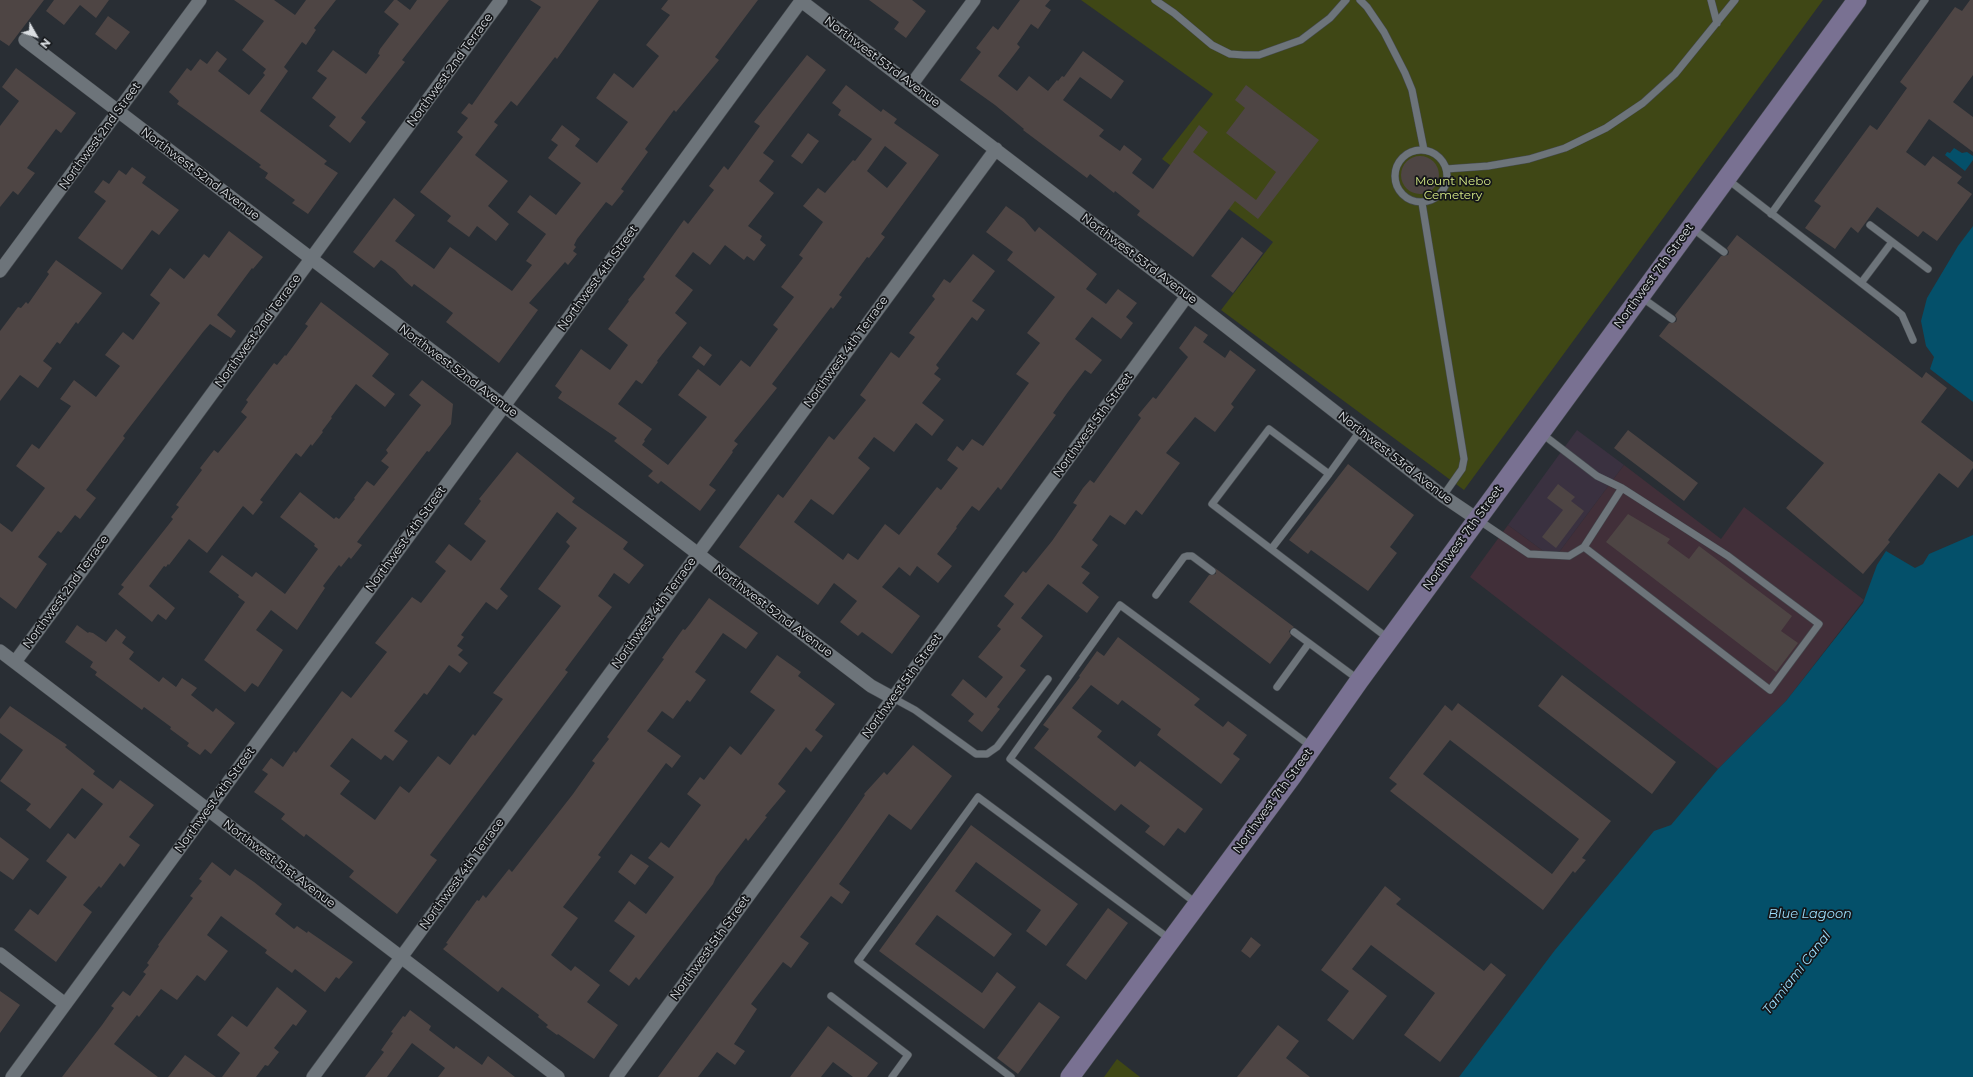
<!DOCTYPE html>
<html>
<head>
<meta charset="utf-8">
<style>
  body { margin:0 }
  #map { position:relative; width:1973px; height:1077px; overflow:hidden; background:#292e34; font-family:Montserrat,sans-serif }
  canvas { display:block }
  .north { position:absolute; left:16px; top:16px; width:40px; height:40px; -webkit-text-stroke:3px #141619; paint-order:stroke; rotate:129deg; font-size:11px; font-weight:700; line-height:16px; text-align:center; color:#dadee2 }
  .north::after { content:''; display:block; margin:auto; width:14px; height:18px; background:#dadee2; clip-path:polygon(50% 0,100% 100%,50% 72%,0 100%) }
</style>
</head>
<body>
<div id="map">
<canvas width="1973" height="1077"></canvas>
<div class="north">N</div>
</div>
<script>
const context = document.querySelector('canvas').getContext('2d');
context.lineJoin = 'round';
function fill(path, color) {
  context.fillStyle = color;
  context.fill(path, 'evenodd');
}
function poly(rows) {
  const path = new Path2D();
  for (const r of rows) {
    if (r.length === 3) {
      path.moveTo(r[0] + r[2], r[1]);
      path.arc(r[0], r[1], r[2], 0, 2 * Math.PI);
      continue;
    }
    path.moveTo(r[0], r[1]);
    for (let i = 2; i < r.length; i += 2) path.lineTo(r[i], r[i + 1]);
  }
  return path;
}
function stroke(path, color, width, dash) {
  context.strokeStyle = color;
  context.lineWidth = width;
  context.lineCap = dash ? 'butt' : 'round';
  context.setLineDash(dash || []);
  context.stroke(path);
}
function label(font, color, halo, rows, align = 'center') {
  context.font = font + ' Montserrat,sans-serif';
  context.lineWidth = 3.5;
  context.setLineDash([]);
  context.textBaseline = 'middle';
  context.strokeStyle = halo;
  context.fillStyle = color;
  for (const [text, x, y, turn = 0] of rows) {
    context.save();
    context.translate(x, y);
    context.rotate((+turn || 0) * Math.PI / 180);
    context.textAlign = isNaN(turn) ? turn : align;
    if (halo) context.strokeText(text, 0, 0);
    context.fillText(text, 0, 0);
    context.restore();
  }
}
const commercial = poly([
  [1577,430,1624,465,1554,559,1508,525]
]);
const industrial = poly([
  [1624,465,1721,539,1744,507,1864,600,1786,701,1718,769,1470,577,1508,525,1554,559]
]);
const green = poly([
  [1081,0,1823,0,1464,490,1221,310,1273,242,1162,159,1213,94],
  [1117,1059,1140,1077,1104,1077]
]);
const water = poly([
  [1954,148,1962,153,1967,152,1973,156,1973,160,1965,171,1945,155,1947,152,1950,153],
  [1973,226,1973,402,1930,369,1934,357,1926,346,1921,321,1927,298,1958,246],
  [1973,535,1973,1077,1459,1077,1555,950,1654,831,1671,825,1718,769,1786,701,1863,603,1877,565,1886,551,1915,568,1923,564,1929,554]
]);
const building = poly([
  [0,0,44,0,9,46,0,40],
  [54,0,109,0,96,18,80,5,64,25,46,11],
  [234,0,274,0,295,15,306,0,336,0,314,28,316,30,306,45,302,42,284,67,288,71,260,111,327,161,324,164,338,173,308,214,292,203,295,200,265,178,268,173,259,167,261,165,177,104,179,101,169,92,187,68,191,71,200,59,207,64,217,51,227,59,218,71,249,95,265,75,263,73,266,69,242,50,264,21],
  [394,0,397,0,410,10,417,0,449,0,402,60,405,62,361,118,366,122,350,143,329,126,336,117,312,98,327,78,317,71,333,50,366,74,380,55,378,54,380,49,399,24,384,12],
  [530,0,599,0,557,59,555,57,517,106,511,101,494,122,498,125,475,155,508,181,488,206,509,224,496,241,477,226,469,237,447,221,451,216,420,192,463,137,457,132,468,118,461,113,469,103,472,105,541,7],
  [668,0,758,0,715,57,719,60,676,112,674,110,645,149,648,152,621,189,624,191,612,206,606,202,577,239,574,245,576,247,573,251,577,254,568,265,565,262,529,303,538,310,499,363,446,322,453,313,414,284,412,287,405,281,395,270,381,260,374,268,353,252,394,198,415,215,395,241,434,269,450,247,512,291,532,265,526,261,546,234,517,212,530,195,556,215,581,183,548,158,558,145,551,140,562,125,580,139,575,146,597,163,628,122,596,98,614,73,633,88,659,56,646,45,670,15,661,9],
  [869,0,912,0,926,11,906,38,894,29,899,22],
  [1020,0,1050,0,1045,6,1051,10,1038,29,1031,24,1017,44,1020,47,998,76,1017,91,1029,76,1048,91,1057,80,1058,81,1062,76,1064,77,1083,51,1124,81,1111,99,1080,77,1063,100,1104,130,1099,136,1120,151,1124,145,1142,159,1132,173,1153,189,1199,125,1208,132,1193,152,1256,200,1276,172,1226,133,1245,108,1235,100,1246,85,1319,140,1258,219,1235,201,1193,257,1137,215,1140,211,1115,191,1114,193,1090,174,1087,178,1023,130,1024,129,995,105,960,80,981,52,976,48,993,26,998,30],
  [1970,0,1973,0,1973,75,1953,102,1973,117,1973,152,1929,119,1906,152,1925,166,1933,156,1962,177,1957,183,1972,194,1937,241,1923,231,1918,237,1877,207,1858,233,1851,227,1835,249,1805,228,1821,206,1814,201,1870,125,1877,130,1907,88,1900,82,1955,7,1962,11],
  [108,16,130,32,116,50,95,34],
  [807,55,826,70,763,153,774,161,759,181,774,193,748,226,762,236,760,240,766,245,754,261,747,256,744,260,725,245,710,265,693,252,675,276,693,290,675,313,687,323,657,361,658,362,642,384,636,380,618,404,652,429,644,440,645,441,642,445,668,465,707,417,678,395,698,369,720,386,741,360,750,367,778,329,773,325,794,297,781,287,803,258,799,255,823,222,803,206,818,188,825,193,853,160,855,161,872,139,838,115,841,110,832,103,846,85,881,112,883,109,897,119,894,123,939,155,881,234,885,237,869,258,867,257,839,295,842,297,833,309,831,307,772,384,777,388,734,441,738,444,732,451,733,452,709,485,716,490,700,511,661,481,658,484,648,476,653,471,614,441,617,438,558,398,562,392,555,386,581,349,610,370,628,345,608,329,629,301,628,300,645,279,643,277,684,220,688,224,714,190,709,186,724,166,728,170,760,126,754,122],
  [885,146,907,163,887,188,867,171],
  [16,68,76,113,61,133,56,129,27,168,35,173,18,195,13,191,0,207,0,126,19,101,2,87],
  [808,133,819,141,802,164,791,156],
  [1420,175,19],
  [132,167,146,177,142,183,179,210,159,235,152,230,122,270,78,238,106,201,94,192,103,180,109,184,119,170,126,175],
  [1006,206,1024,219,1035,232,1039,227,1097,274,1086,289,1106,304,1118,289,1137,303,1126,317,1133,323,1121,339,1092,317,1075,339,1102,360,1091,374,1085,370,1068,392,1053,413,1056,415,1001,490,998,487,979,511,972,506,956,527,957,528,937,554,952,566,938,583,917,566,910,576,899,567,882,587,920,616,892,654,862,632,858,636,840,622,857,601,834,583,818,605,739,547,778,494,783,498,829,436,834,440,866,400,860,395,891,352,899,358,915,337,909,333,935,299,932,296,944,279,950,283,973,254,995,271,972,301,985,310,977,321,972,317,936,365,939,368,934,374,941,379,922,403,944,420,932,436,916,423,894,452,874,437,858,458,870,468,833,515,811,499,794,522,843,560,848,553,858,560,885,524,899,535,937,487,941,490,958,468,947,460,957,446,963,451,972,439,983,446,1029,383,1016,374,1040,343,1027,333,1055,297,1007,260,1013,252,986,232],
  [229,231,263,257,253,269,252,268,217,315,236,331,231,338,210,324,203,332,123,436,125,438,86,490,96,498,80,519,75,515,61,533,58,531,38,557,47,564,16,609,0,597,0,523,12,532,45,488,16,466,32,444,39,449,71,406,60,399,74,380,96,397,120,366,105,355,123,332,133,340,160,303,150,295,170,268,184,279,204,254,209,258],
  [1737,235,1922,378,1926,372,1947,388,1921,422,1973,462,1973,468,1958,488,1939,473,1888,540,1890,542,1863,574,1786,508,1824,463,1659,336,1669,323,1676,322,1677,319,1675,315,1721,256,1728,255,1729,252,1727,248],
  [1242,237,1263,253,1233,293,1211,276],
  [56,260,102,293,78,324,76,322,60,344,57,342,43,361,52,368,38,388,20,375,0,401,0,331,18,307,21,308,26,302,28,304,49,274,47,272],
  [321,302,389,354,372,376,395,394,385,407,356,384,331,417,332,418,322,431,323,432,312,446,311,444,301,457,296,453,260,500,263,502,253,515,243,506,207,553,189,539,169,565,168,564,166,567,164,566,149,586,175,608,166,620,158,614,152,622,118,594,124,587,121,585,173,519,171,517,179,507,176,505,202,470,200,468,214,450,218,453,247,417,241,412,248,402,246,400,274,363,277,365,285,355,286,356,308,326,305,324],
  [1195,326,1208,335,1203,342,1225,358,1230,350,1256,370,1231,404,1234,407,1215,432,1195,417,1166,453,1180,463,1142,515,1136,510,1125,525,1110,515,1092,540,1098,545,1081,567,1090,573,1082,583,1099,597,1087,613,1048,584,1021,618,1043,636,1020,666,1026,670,997,707,1000,709,982,732,968,721,974,714,951,695,963,679,986,698,1003,677,978,657,1001,629,997,626,1014,604,1004,596,1023,571,1026,573,1052,541,1077,505,1073,503,1083,488,1090,480,1094,483,1141,418,1138,415,1153,397,1156,399,1188,357,1179,348],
  [700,346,712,355,704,366,692,357],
  [422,380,453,404,451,424,429,452,427,451,357,542,362,545,351,559,349,557,341,567,339,565,323,586,325,588,297,630,271,610,256,630,283,650,258,687,252,683,245,692,204,660,245,602,238,597,239,595,209,572,222,555,252,577,256,572,285,594,318,549,314,546,315,544,280,517,300,492,334,519,336,517,339,519,355,499,354,498,367,481,374,486,389,467,381,461,388,453,386,450,421,405,409,395],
  [1628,430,1698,483,1684,501,1614,448],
  [517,452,575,498,572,502,628,542,623,549,644,565,629,584,614,573,598,596,612,607,565,670,568,672,430,855,437,860,397,914,349,877,354,871,306,834,304,837,281,819,285,814,254,792,268,774,262,770,271,758,283,767,294,751,296,753,342,691,351,698,387,652,375,643,412,597,421,603,446,571,435,562,449,544,471,561,486,541,464,524,481,501,479,499],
  [557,512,577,528,566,542,570,546,538,589,561,606,493,693,503,699,475,736,473,734,450,765,438,756,409,793,400,786,375,820,340,794,350,781,330,766,352,738,381,760,385,755,393,761,408,741,394,731,424,693,427,695,449,665,460,673,468,663,458,655,463,650,457,646,464,637,461,635,486,602,497,610,508,596,500,589],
  [1348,464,1414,515,1390,547,1397,553,1368,591,1311,550,1308,554,1289,540],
  [1558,484,1575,497,1571,501,1584,511,1556,548,1542,537,1563,510,1547,498],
  [1628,514,1670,539,1667,543,1689,559,1699,546,1792,616,1781,631,1798,643,1776,672,1606,542],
  [1215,568,1294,627,1289,631,1291,636,1270,664,1189,602,1209,575,1216,574],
  [709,598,758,633,746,649,723,633,695,672,706,680,690,702,687,700,673,719,662,711,647,731,681,756,672,768,666,763,598,855,601,857,563,907,578,918,551,955,571,971,575,966,600,985,587,1002,618,1025,594,1059,558,1034,557,1035,546,1027,548,1025,538,1017,539,1015,502,987,498,992,443,949,448,944,446,943,477,900,479,901,483,895,486,898,509,869,512,872,573,794,595,763,592,761,609,739,607,737,664,659,662,658,683,629,685,630,690,624],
  [77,625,88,633,89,632,93,633,106,642,116,629,126,637,122,643,134,652,129,659,159,682,163,677,176,687,182,678,197,688,191,695,213,712,216,708,235,723,211,754,205,749,200,755,187,746,189,743,170,729,171,727,144,707,142,710,95,675,97,672,90,667,93,662,65,642],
  [1118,637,1200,699,1194,705,1223,727,1228,721,1247,735,1233,754,1240,759,1221,784,1157,735,1161,729,1122,700,1118,705,1091,685,1072,708,1102,731,1097,737,1135,767,1140,761,1203,809,1185,833,1178,828,1164,846,1145,832,1150,826,1121,804,1115,811,1034,748,1049,729,1043,725,1080,677,1079,676,1097,651,1104,656],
  [777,655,801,672,798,676,835,704,815,730,823,736,811,752,806,747,778,784,786,791,765,816,767,817,748,841,746,838,716,877,713,884,639,980,636,977,629,986,609,971,635,936,614,921,629,901,646,914,674,877,648,858,661,842,669,848,701,805,687,794,700,777,704,780,730,746,741,755,775,710,750,692],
  [1562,675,1676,762,1652,794,1538,706],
  [1458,703,1611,821,1582,858,1586,860,1575,873,1573,871,1543,910,1390,791,1397,784,1389,778,1445,705,1452,711],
  [1450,740,1579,839,1552,874,1423,774],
  [10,706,67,745,65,747,95,771,93,774,113,789,120,780,154,805,129,837,140,845,124,867,120,863,101,888,99,886,83,905,92,912,56,962,14,930,30,909,38,915,67,877,46,861,68,833,75,839,103,804,82,788,50,829,26,810,31,804,0,781,23,750,0,733,0,719],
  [913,745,952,776,911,830,889,814,839,884,850,892,842,904,831,896,800,937,809,943,791,968,783,962,751,1004,757,1009,734,1044,745,1051,735,1065,717,1052,698,1077,658,1077,841,829,865,795,864,794,884,772,887,775],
  [971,825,1078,904,1046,946,1026,931,1041,910,976,862,955,891,1012,934,994,957,937,915,915,944,982,993,997,972,1016,987,984,1029,879,951],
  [0,837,29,859,13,880,0,871],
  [631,854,649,866,635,885,618,872],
  [212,862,230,876,235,869,254,882,282,904,275,914,294,929,297,926,307,933,308,931,353,962,339,979,336,977,325,992,295,969,292,973,265,953,267,950,221,916,207,935,228,951,205,981,197,975,177,1000,161,989,139,1017,137,1015,114,1044,158,1077,62,1077,102,1025,114,1008,111,1006,123,991,130,996,146,974,143,972,149,965,147,963,159,946,158,945,193,898,190,896,202,881,199,879],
  [1385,886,1401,899,1396,904,1484,971,1491,963,1506,975,1440,1062,1404,1035,1435,993,1371,945,1352,969,1387,996,1353,1040,1327,1020,1349,991,1321,970],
  [1108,908,1128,923,1086,980,1066,965],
  [1251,937,1261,945,1250,958,1241,951],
  [277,987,307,1011,296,1026,293,1024,274,1048,279,1052,268,1066,265,1065,256,1077,222,1077,240,1053,217,1035,232,1016,247,1027],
  [0,991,20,1005,0,1033],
  [1039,1002,1060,1017,1018,1074,997,1058],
  [410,1010,431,1026,429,1030,454,1049,456,1046,482,1065,488,1056,515,1077,438,1077,445,1068,412,1043,387,1077,365,1077,384,1052,381,1050,393,1033,391,1032,403,1016,405,1017],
  [1278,1025,1299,1041,1286,1058,1310,1077,1237,1077],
  [828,1026,878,1063,867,1077,853,1077,833,1062,821,1077,790,1077],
  [185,1055,192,1060,216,1077,168,1077]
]);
const service = poly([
  [1155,0,1174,13,1212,45,1230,54,1244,55,1259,55,1301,40,1330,18,1346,0],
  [1360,0,1367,7,1384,32,1405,73,1412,90,1424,150],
  [1711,0,1717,23],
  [1421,176,26],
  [1446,169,1488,166,1529,159,1565,148,1606,128,1643,103,1675,74,1735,0],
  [1727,179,1896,310,1902,315,1913,340],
  [1422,203,1464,459,1462,469,1443,496],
  [1771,214,1925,0],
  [1870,225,1928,269],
  [1692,228,1724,252],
  [1861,283,1892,242],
  [1641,297,1672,319],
  [1360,431,1329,474,1269,429,1212,504,1389,639],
  [1477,519,1529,554,1569,556,1584,547,1770,690,1819,624,1728,556,1622,488,1597,476,1541,433],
  [1584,547,1622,488],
  [1272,548,1329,474],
  [1156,595,1184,557,1187,556,1192,556,1212,571],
  [1294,632,1309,643],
  [1277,687,1309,643,1359,680],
  [893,698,915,710,976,754,987,754,997,747,1048,679],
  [1197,904,1010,759,1120,605,1312,747],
  [831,996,908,1055,892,1077],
  [1011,1077,858,961,978,797,1171,940]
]);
const minor = poly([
  [800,0,1187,296,1443,496,1477,519],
  [25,40,871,686,893,698],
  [912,84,974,0],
  [0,271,200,0],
  [0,651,558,1077],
  [15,662,501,0],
  [0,954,65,1004],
  [12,1077,801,1],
  [313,1077,996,149],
  [616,1077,1187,296]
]);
const secondary = poly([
  [1070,1077,1293,775,1359,681,1857,0]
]);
const streetNames = [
  ["Northwest 53rd Avenue",882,62,37],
  ["Northwest 2nd Terrace",450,70,-54],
  ["Northwest 2nd Street",100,136,-54],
  ["Northwest 52nd Avenue",200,174,37],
  ["Northwest 53rd Avenue",1139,259,37],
  ["Northwest 7th Street",1654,276,-54],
  ["Northwest 4th Street",598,278,-54],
  ["Northwest 2nd Terrace",258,331,-54],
  ["Northwest 4th Terrace",846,352,-54],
  ["Northwest 52nd Avenue",458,371,37],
  ["Northwest 5th Street",1093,425,-54],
  ["Northwest 53rd Avenue",1395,458,38],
  ["Northwest 7th Street",1463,538,-54],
  ["Northwest 4th Street",406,539,-54],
  ["Northwest 2nd Terrace",66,592,-54],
  ["Northwest 52nd Avenue",773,611,37],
  ["Northwest 4th Terrace",654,613,-54],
  ["Northwest 5th Street",902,686,-54],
  ["Northwest 4th Street",215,800,-54],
  ["Northwest 7th Street",1273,801,-54],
  ["Northwest 51st Avenue",279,864,37],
  ["Northwest 4th Terrace",462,874,-54],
  ["Northwest 5th Street",710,948,-54]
];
const parkNames = [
  ["Mount Nebo",1453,181],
  ["Cemetery",1453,195]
];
const waterNames = [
  ["Blue Lagoon",1810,914],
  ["Tamiami Canal",1797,973,-52]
];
fill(commercial, '#3a3140');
fill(industrial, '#412f39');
fill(green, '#3f4715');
fill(water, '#04506a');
fill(building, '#4e4544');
stroke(service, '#454a4f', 8);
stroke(minor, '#454a4f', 14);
stroke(secondary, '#454a4f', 20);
stroke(service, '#6d747a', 7);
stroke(minor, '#6d747a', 13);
stroke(secondary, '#797192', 19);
label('12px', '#dadee2', '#141619', streetNames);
label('12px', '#d6e985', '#141619', parkNames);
label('italic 13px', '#9dddfb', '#141619', waterNames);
</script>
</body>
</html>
